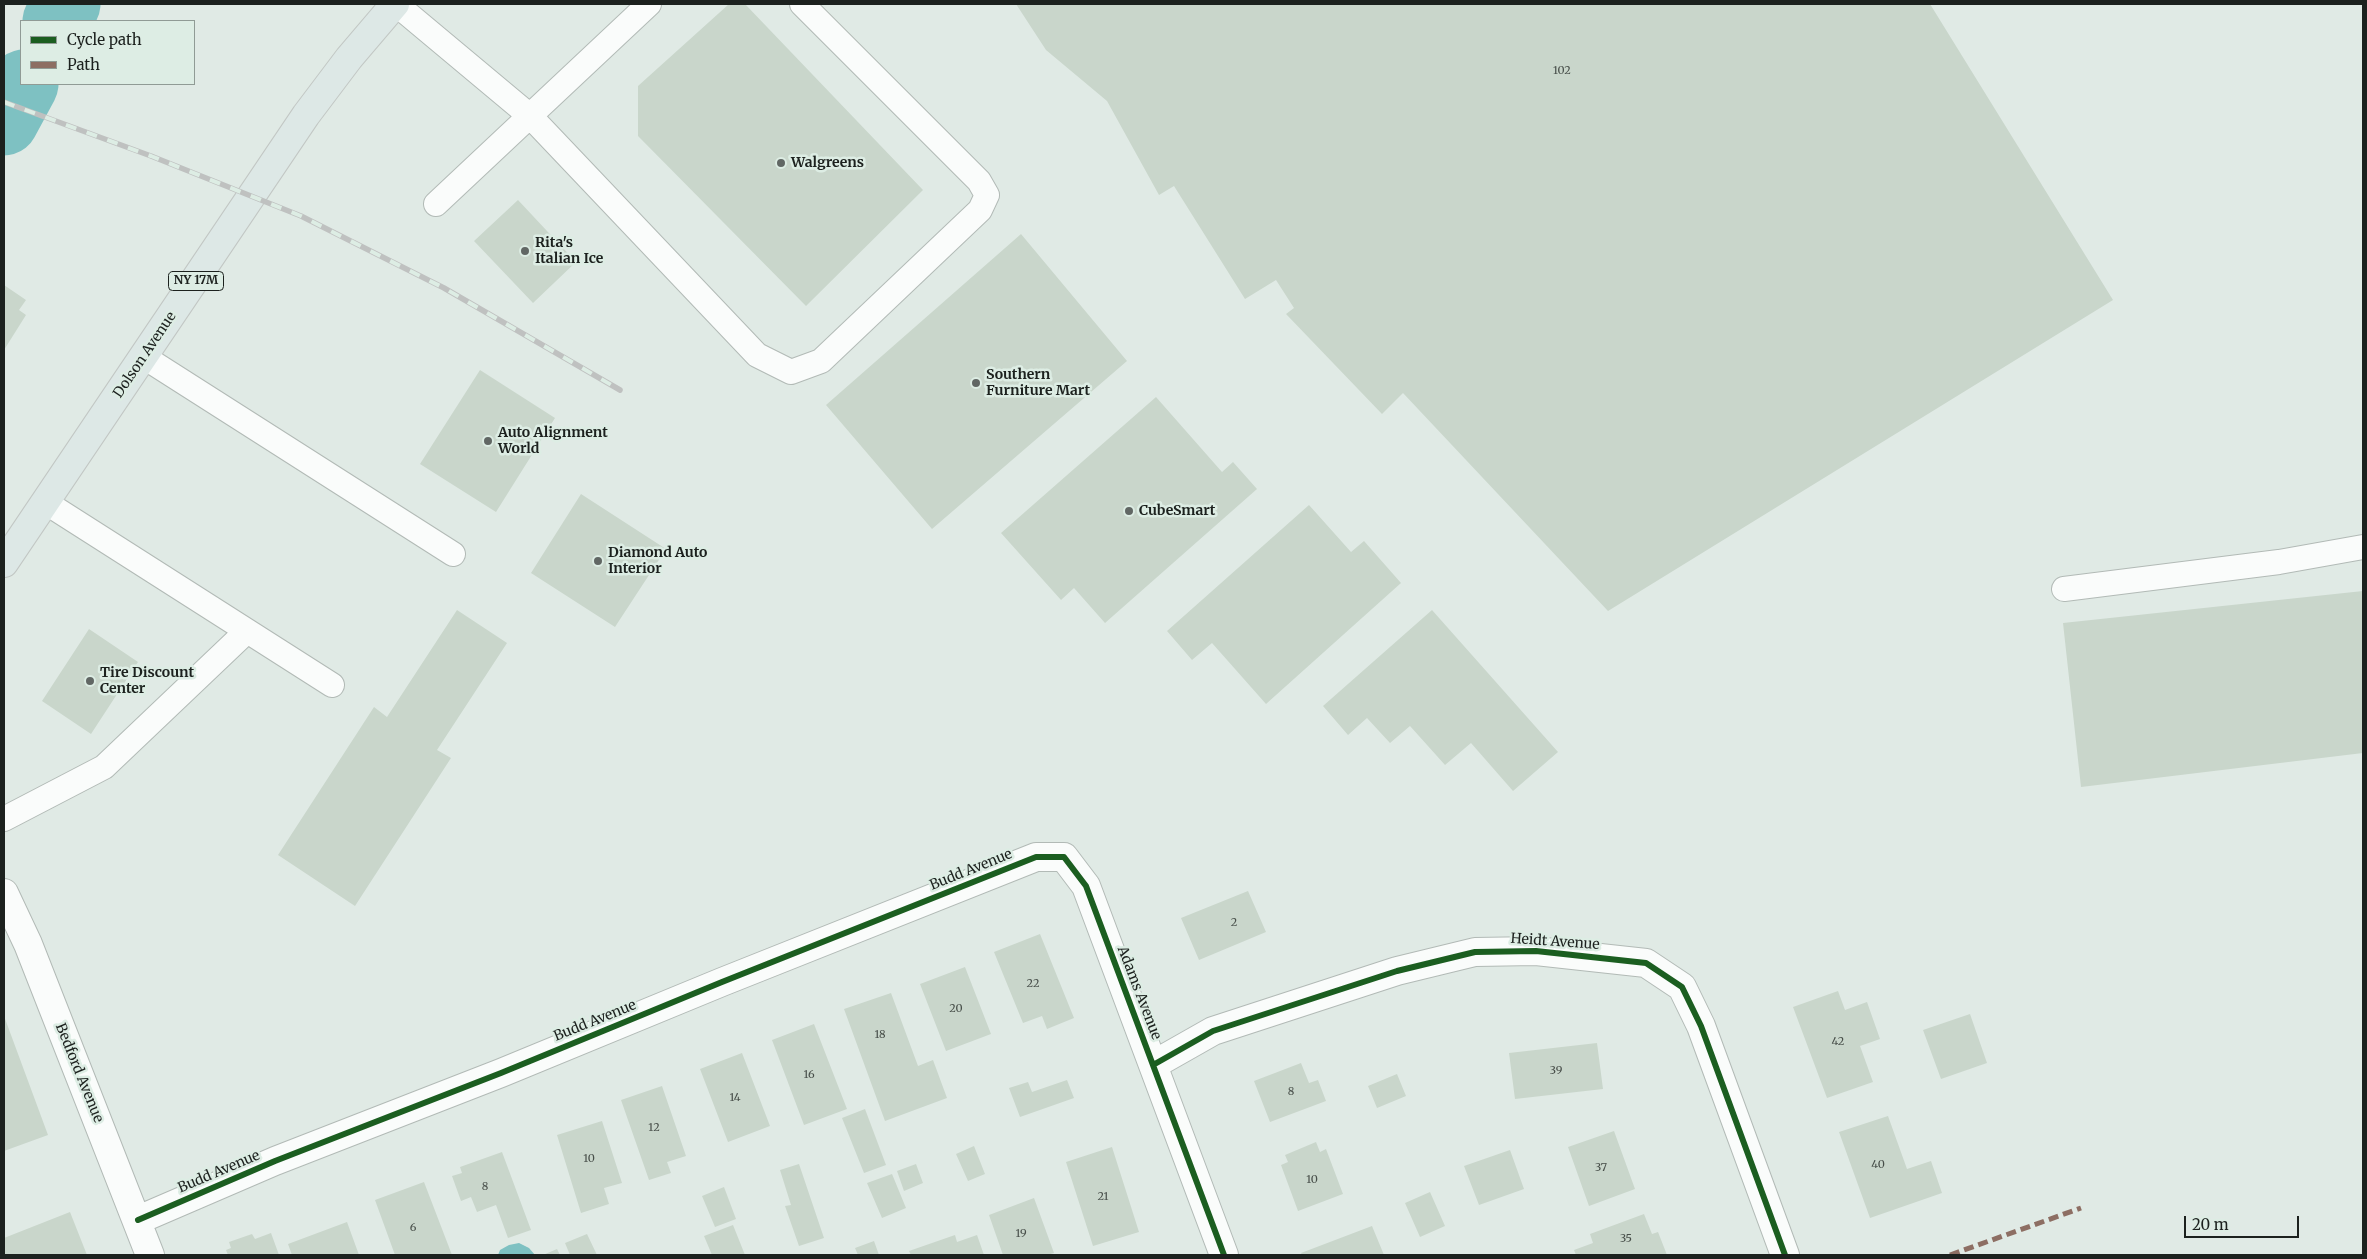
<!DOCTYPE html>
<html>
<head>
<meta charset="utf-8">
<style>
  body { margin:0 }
  #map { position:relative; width:2367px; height:1259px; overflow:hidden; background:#e0eae5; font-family:Merriweather,serif }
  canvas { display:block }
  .frame { position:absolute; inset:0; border:5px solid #1c211e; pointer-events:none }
  .legend { position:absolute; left:20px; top:20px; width:175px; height:65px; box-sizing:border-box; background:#ddede4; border:1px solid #909b95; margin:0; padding:6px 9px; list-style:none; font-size:15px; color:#1c211e }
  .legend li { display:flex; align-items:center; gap:10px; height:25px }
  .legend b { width:25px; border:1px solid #909b95 }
  .scale { position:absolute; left:2184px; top:1216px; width:115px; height:22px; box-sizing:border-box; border:2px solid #1c211e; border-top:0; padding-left:6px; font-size:15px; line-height:18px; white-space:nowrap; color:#1c211e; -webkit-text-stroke:4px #ddede4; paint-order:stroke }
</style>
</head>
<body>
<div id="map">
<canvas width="2367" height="1259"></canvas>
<div class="frame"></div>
<ul class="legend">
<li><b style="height:6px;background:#1b5e20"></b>Cycle path</li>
<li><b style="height:6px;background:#8d6e63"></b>Path</li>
</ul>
<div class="scale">20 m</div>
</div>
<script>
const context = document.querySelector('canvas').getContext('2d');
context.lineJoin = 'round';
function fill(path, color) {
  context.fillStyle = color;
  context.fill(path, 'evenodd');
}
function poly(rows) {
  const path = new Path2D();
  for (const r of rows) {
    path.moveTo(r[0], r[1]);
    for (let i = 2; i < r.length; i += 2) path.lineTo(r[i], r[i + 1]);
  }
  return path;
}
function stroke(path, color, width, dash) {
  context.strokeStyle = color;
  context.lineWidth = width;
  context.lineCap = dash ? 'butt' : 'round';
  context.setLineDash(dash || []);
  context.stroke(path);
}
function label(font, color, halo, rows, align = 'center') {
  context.font = font + ' Merriweather,serif';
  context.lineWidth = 5;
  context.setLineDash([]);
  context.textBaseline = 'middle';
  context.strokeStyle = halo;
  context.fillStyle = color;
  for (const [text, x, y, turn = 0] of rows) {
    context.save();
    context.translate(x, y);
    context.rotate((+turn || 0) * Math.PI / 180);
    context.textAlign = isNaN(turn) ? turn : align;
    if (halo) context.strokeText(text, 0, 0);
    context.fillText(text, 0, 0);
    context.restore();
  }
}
const water = poly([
  [519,1243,529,1248,535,1255,498,1255,500,1250,509,1245]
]);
const river = poly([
  [57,21,66,4],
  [4,121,24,84]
]);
const building = poly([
  [729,4,745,4,923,190,806,306,638,136,638,86],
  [1016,4,1930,4,2113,300,1608,611,1403,393,1382,414,1286,314,1294,308,1276,280,1245,299,1174,186,1159,195,1107,101,1046,50],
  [518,200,576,262,533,303,474,241],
  [1021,234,1127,361,932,529,826,405],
  [4,285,26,300,19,310,26,315,4,350],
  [480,370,555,418,496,512,420,464],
  [1156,397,1222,472,1233,462,1257,489,1105,623,1074,588,1061,600,1001,533],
  [581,494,666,549,615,627,531,573],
  [1309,505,1351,552,1364,541,1401,583,1266,704,1212,643,1192,660,1167,631],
  [2363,591,2363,753,2081,787,2063,623],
  [457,610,507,643,437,750,451,758,355,906,278,855,374,707,387,717],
  [1432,610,1558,752,1513,791,1471,743,1445,765,1410,726,1390,743,1367,718,1348,735,1323,706],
  [89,629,138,662,91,734,42,701],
  [1248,891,1266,932,1199,960,1181,918],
  [1040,934,1074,1018,1047,1029,1042,1016,1023,1023,994,952],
  [965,967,991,1034,946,1051,920,984],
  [1838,991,1845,1010,1867,1002,1880,1039,1860,1046,1873,1082,1827,1098,1793,1007],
  [891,993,918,1066,933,1060,947,1098,885,1121,844,1009],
  [1970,1014,1987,1063,1941,1079,1923,1030],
  [4,1016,48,1135,4,1151],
  [814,1024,847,1109,804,1125,772,1040],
  [1597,1043,1603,1089,1515,1099,1509,1053],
  [742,1053,770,1126,728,1142,700,1069],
  [1301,1063,1309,1083,1318,1080,1326,1101,1270,1122,1254,1081],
  [1397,1074,1406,1096,1377,1108,1368,1086],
  [1067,1080,1074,1098,1020,1117,1009,1088,1028,1082,1032,1092],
  [662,1086,686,1156,667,1162,671,1173,649,1180,621,1100],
  [865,1109,886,1165,864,1173,842,1118],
  [1888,1116,1907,1169,1931,1161,1942,1193,1870,1218,1839,1132],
  [602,1121,622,1183,604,1188,609,1204,581,1213,557,1135],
  [1614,1131,1635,1189,1589,1206,1568,1147],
  [1316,1142,1320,1152,1326,1149,1343,1194,1298,1211,1281,1165,1288,1162,1285,1155],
  [974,1146,985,1174,968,1181,956,1154],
  [1112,1147,1139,1232,1093,1246,1066,1162],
  [1510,1150,1524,1189,1479,1205,1464,1166],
  [502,1152,531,1230,508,1238,496,1205,477,1212,471,1197,461,1201,452,1176,462,1173,460,1167],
  [799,1164,824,1238,799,1246,785,1206,791,1205,780,1170],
  [916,1164,923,1183,904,1191,897,1171],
  [892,1174,906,1208,882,1218,867,1183],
  [424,1182,452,1255,395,1255,375,1200],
  [724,1187,736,1219,715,1227,702,1196],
  [1430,1192,1445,1226,1420,1237,1405,1203],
  [1034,1198,1054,1253,1047,1255,1003,1255,989,1215],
  [70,1212,87,1255,4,1255,4,1238],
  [1644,1214,1652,1234,1658,1232,1667,1255,1576,1255,1574,1250,1593,1243,1590,1234],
  [347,1222,359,1255,292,1255,288,1244],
  [733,1225,745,1255,712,1255,704,1236],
  [1372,1226,1384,1255,1302,1255,1301,1253],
  [271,1233,279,1255,228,1255,226,1250,231,1248,229,1242,252,1234,255,1239],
  [587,1234,597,1255,570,1255,565,1243],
  [955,1235,957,1242,977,1235,984,1255,911,1255,909,1251],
  [874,1241,879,1255,858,1255,855,1248],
  [557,1249,560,1255,543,1255]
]);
const lane = poly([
  [396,4,530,116,757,355,791,372,821,361,980,210,987,195,979,181,802,4],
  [436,204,649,4],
  [144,357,453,554],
  [45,502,332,685],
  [2064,589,2279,562,2363,547],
  [4,819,104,767,247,631]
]);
const street = poly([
  [4,893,28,944,150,1255],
  [1153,1065,1213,1031,1397,971,1475,952,1536,951,1646,963,1682,987,1701,1026,1785,1255],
  [138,1220,275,1161,501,1073,722,982,1036,857,1064,857,1086,886,1224,1255]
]);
const primary = poly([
  [4,563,306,115,349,58,395,4]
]);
const rail = poly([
  [4,102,151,156,301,216,444,288,620,390]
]);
const quiet = poly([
  [1950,1255,2081,1208]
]);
const cycleway = poly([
  [1153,1065,1213,1031,1397,971,1475,952,1536,951,1646,963,1682,987,1701,1026,1785,1255],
  [138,1220,275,1161,501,1073,722,982,1036,857,1064,857,1086,886,1224,1255]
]);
const markers = [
  [781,163,5,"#616764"],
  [525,251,5,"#616764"],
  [976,383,5,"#616764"],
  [488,441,5,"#616764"],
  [1129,511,5,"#616764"],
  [598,561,5,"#616764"],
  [90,681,5,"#616764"]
];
const numberNames = [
  ["102",1562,71],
  ["2",1234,923],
  ["22",1033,984],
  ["20",956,1009],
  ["18",880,1035],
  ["42",1838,1042],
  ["39",1556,1071],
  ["16",809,1075],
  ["8",1291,1092],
  ["14",735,1098],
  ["12",654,1128],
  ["10",589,1159],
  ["40",1878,1165],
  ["37",1601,1168],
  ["10",1312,1180],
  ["8",485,1187],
  ["21",1103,1197],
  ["6",413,1228],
  ["19",1021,1234],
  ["35",1626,1239]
];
const shields = [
  [196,281,55]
];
const shieldNames = [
  ["NY 17M",196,281]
];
const poiNames = [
  ["Walgreens",791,163],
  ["Rita's",535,243],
  ["Italian Ice",535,259],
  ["Southern",986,375],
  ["Furniture Mart",986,391],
  ["Auto Alignment",498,433],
  ["World",498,449],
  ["CubeSmart",1139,511],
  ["Diamond Auto",608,553],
  ["Interior",608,569],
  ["Tire Discount",100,673],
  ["Center",100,689]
];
const streetNames = [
  ["Dolson Avenue",145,355,-56],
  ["Budd Avenue",971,870,-22],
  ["Heidt Avenue",1555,942,4],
  ["Adams Avenue",1139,993,69],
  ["Budd Avenue",595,1021,-22],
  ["Bedford Avenue",79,1073,68],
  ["Budd Avenue",219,1172,-23]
];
fill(water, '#7ec1c2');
stroke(river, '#7ec1c2', 69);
fill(building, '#c9d6cb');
stroke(lane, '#b2bab6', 26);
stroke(street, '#b2bab6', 30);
stroke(primary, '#c2c7c4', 30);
stroke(lane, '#fafcfb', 24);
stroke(street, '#fafcfb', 28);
stroke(primary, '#dde8e6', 28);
stroke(rail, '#bfc1c0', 5.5);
stroke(rail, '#ddede4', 4, [11]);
stroke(quiet, '#8d6e63', 5, [10, 5]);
stroke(cycleway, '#1b5e20', 6);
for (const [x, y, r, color] of markers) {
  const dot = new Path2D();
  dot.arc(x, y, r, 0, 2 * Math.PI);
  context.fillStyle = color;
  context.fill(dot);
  stroke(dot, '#ddede4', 2);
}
label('11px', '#474e49', null, numberNames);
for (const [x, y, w] of shields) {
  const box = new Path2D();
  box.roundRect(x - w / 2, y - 9.5, w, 19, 4);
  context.fillStyle = '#ddede4';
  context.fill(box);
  stroke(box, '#1c211e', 1);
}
label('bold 12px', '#1c211e', null, shieldNames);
label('bold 14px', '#1c211e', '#ddede4', poiNames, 'left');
label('14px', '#1c211e', '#ddede4', streetNames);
</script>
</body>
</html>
